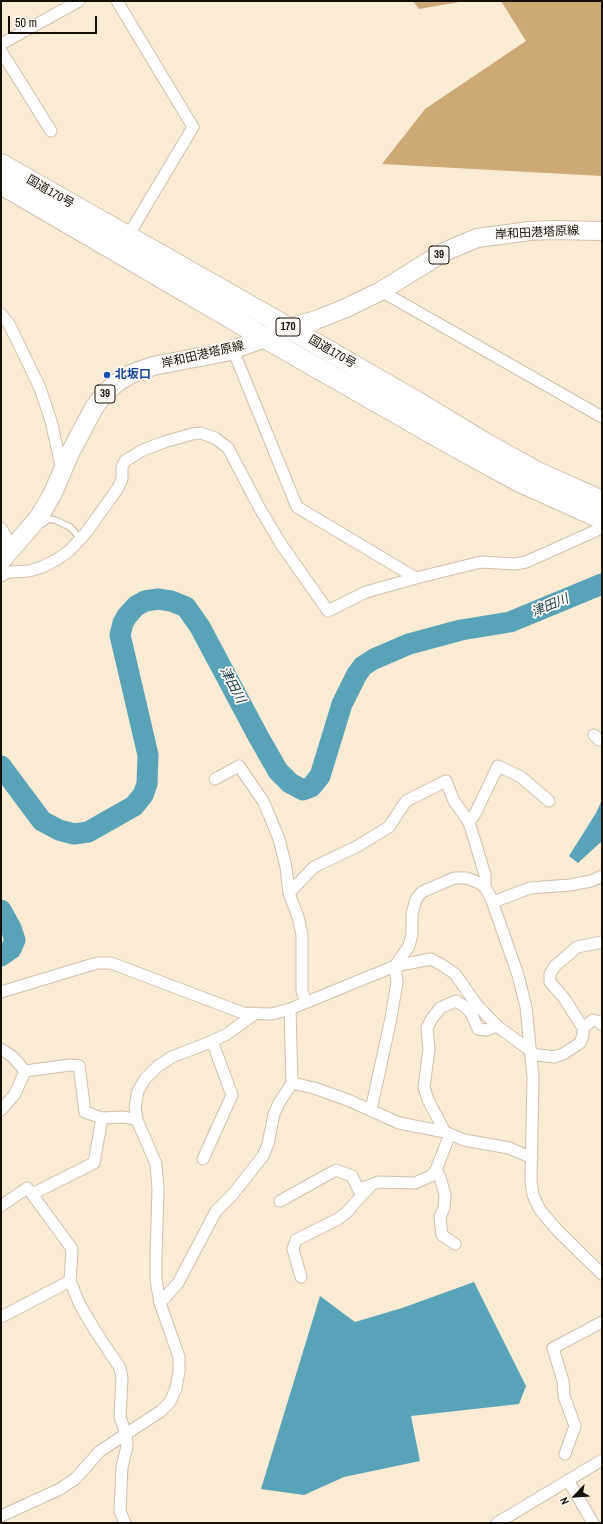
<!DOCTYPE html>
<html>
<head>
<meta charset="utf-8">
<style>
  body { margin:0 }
  #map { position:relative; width:603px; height:1524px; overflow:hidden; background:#faebd5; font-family:"Archivo Narrow",sans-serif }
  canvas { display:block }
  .frame { position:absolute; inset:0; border:2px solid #140f08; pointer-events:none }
  .north { position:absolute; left:555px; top:1476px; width:40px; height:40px; -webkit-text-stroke:3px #fdfaf5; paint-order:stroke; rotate:245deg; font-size:11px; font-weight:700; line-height:16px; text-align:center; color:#140f08 }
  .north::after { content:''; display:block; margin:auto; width:14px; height:18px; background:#140f08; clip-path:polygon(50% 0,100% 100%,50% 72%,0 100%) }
  .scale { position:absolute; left:8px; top:16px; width:89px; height:18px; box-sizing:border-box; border:2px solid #140f08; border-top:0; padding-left:5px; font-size:12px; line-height:14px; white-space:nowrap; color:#140f08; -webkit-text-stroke:3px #fdfaf5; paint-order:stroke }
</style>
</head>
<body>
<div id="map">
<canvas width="603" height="1524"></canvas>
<div class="frame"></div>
<div class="north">N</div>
<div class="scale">50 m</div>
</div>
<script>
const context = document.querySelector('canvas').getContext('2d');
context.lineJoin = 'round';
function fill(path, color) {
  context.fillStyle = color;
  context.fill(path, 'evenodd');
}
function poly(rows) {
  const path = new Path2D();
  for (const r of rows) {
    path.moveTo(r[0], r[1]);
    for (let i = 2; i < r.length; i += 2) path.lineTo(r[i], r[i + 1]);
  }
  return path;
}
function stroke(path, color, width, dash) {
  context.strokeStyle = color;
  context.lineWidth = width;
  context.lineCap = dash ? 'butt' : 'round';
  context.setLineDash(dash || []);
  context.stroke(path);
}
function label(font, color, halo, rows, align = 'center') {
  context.font = font + ' "Archivo Narrow","Noto Sans JP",sans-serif';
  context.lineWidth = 3.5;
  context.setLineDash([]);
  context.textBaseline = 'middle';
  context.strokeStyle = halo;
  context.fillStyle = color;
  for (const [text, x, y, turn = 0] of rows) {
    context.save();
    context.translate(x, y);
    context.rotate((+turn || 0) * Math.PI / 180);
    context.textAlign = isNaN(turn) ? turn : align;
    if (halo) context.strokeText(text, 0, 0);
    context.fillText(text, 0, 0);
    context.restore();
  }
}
const forest = poly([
  [413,1,465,1,419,9],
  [501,1,602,1,602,176,382,164,425,109,526,41]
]);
const water = poly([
  [602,800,602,841,578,863,569,856,596,813],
  [474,1282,526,1386,519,1404,411,1416,420,1461,344,1477,304,1495,261,1489,320,1296,355,1322,402,1308]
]);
const river = poly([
  [1,766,42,821,59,830,74,834,88,832,134,806,143,795,147,784,148,755,120,635,123,623,127,616,136,606,145,601,158,599,171,601,186,607,200,627,258,736,278,771,290,783,303,790,311,787,320,776,342,704,357,674,363,666,374,659,409,644,461,630,510,622,602,584],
  [1,910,11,928,15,940,11,949,1,956]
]);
const lane = poly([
  [44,523,48,519,55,520,70,527,81,539]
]);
const street = poly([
  [117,1,193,127,128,236],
  [1,44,79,1],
  [1,51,51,131],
  [381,291,602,417],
  [1,314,9,324,40,388,51,421,62,470],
  [233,350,297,507,416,578],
  [1,528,7,539,1,545],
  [1,576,8,572,29,571,42,567,56,560,69,551,85,534,118,488,122,479,122,467,125,461,143,450,164,442,192,434,201,433,215,438,228,448,259,507,281,544,328,611,366,592,416,578,481,562,515,564,526,562,595,531,602,527],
  [594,735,599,740,602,740],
  [215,779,239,766,263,801,270,817,279,839,286,867,289,893,298,917,302,935,302,991,306,1002],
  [469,822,476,812,498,766,521,777,549,801],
  [289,893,314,867,356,847,389,827,406,801,446,781,454,801,469,822,485,875,485,887],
  [493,902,530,888,570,885,591,881,602,876],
  [1,992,97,963,111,963,243,1013,272,1014,290,1009,395,966,409,946,412,934,412,914,416,899,422,892,454,878,467,878,479,883,485,887,491,898,518,975,526,1007,533,1077,531,1181,533,1195,540,1210,558,1231,602,1274],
  [583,1028,593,1020,600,1022,602,1025],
  [1,1049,13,1057,25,1071,70,1065,79,1066,85,1112,102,1118,124,1117,137,1120],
  [531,1054,554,1057,563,1054,580,1043,583,1035,583,1028,564,998,550,982,550,974,555,966,577,947,602,942],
  [292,1083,314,1088,348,1100,399,1123,445,1132,464,1140,509,1148,532,1158],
  [1,1110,15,1094,25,1071],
  [371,1110,391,1018,397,982,395,966,431,959,442,965,455,974,477,1005,497,1026,531,1051],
  [445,1132,428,1100,424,1087,429,1049,427,1028,431,1020,440,1008,456,1001,464,1006,471,1013,478,1029,487,1030,497,1026],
  [203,1159,232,1095,212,1041],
  [436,1170,440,1177,445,1195,444,1208,440,1217,442,1235,455,1244],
  [32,1194,94,1163,102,1118],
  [280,1201,336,1170,352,1176,358,1189,371,1185],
  [1,1206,27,1188,32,1194,72,1249,70,1281,80,1305,96,1332,120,1368,122,1379,120,1417,126,1434,127,1446,122,1467,120,1511,125,1523],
  [301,1277,293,1249,296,1240,338,1219,346,1213,371,1185,378,1182,415,1183,431,1176,436,1170,450,1134],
  [160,1303,178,1283,216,1211,233,1194,263,1156,268,1144,274,1114,279,1103,292,1083,290,1009],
  [1,1317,70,1281],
  [565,1454,575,1426,564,1396,563,1381,553,1348,602,1322],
  [568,1480,593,1523],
  [1,1516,60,1489,75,1479,100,1451,161,1411,170,1402,176,1388,179,1372,179,1357,160,1303,156,1280,156,1258,158,1189,156,1164,137,1120,135,1107,138,1091,145,1079,158,1066,172,1057,208,1043,227,1034,256,1013],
  [497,1523,602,1460]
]);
const primary = poly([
  [1,561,39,517,53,493,70,453,95,406,105,393,119,381,131,374,153,366,226,352,265,338,289,328,316,320,346,308,381,291,444,252,477,238,530,231,553,230,602,231]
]);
const highway = poly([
  [1,164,289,328,419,403,485,443,537,472,602,501],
  [1,184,265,338,454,446,520,482,602,519]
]);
const markers = [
  [107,375,4,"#1a4fb4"]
];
const shields = [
  [439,255,20],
  [288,327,24],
  [105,394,20]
];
const shieldNames = [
  ["39",439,255],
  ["170",288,327],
  ["39",105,394]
];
const streetNames = [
  ["国道170号",50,192,30],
  ["岸和田港塔原線",537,233,-3],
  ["国道170号",332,352,30],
  ["岸和田港塔原線",203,355,-13]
];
const transitNames = [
  ["北坂口",115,375]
];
const waterNames = [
  ["津田川",550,606,-23],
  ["津田川",232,685,62]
];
fill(forest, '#cda975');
fill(water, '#58a3b7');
stroke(river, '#58a3b7', 21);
stroke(lane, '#cfc0ab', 8);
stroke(street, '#cfc0ab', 13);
stroke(primary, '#cfc0ab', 20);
stroke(highway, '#cfc0ab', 22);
stroke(lane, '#fff', 5.5);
stroke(street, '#fff', 11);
stroke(primary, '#fff', 18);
stroke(highway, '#fff', 20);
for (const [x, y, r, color] of markers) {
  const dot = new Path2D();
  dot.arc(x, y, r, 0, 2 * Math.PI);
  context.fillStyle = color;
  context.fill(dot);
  stroke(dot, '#fdfaf5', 1.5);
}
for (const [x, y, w] of shields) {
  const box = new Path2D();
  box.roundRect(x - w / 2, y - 9, w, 18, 3);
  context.fillStyle = '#fdfaf5';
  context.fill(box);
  stroke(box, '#140f08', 1);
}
label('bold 11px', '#140f08', null, shieldNames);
label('12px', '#140f08', '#fdfaf5', streetNames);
label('bold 12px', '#164399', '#fdfaf5', transitNames, 'left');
label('italic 13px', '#1f424c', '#fdfaf5', waterNames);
</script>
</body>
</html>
